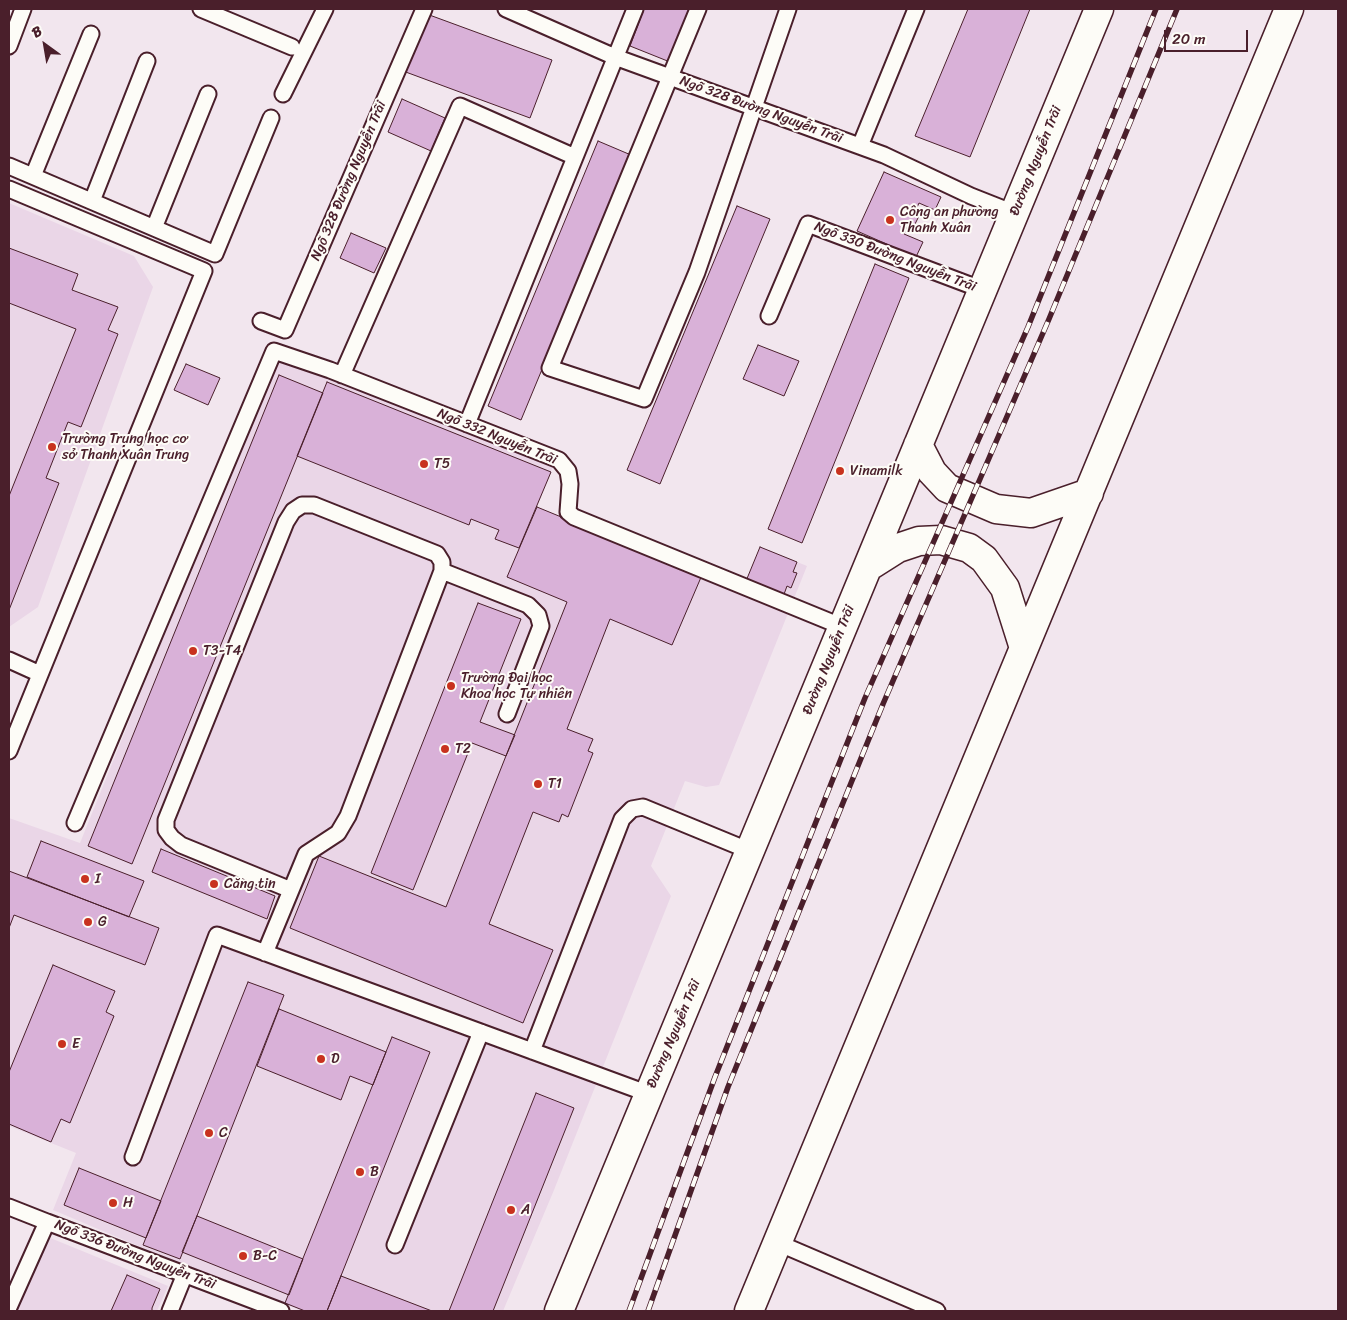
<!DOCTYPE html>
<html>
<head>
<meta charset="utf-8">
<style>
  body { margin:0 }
  #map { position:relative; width:1347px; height:1320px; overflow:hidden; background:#f2e6ee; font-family:Sriracha,sans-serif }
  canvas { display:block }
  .frame { position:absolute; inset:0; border:10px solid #4a1f2b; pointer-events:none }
  .north { position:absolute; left:20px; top:20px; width:50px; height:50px; -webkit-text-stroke:4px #fdfcf7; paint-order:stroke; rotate:328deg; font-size:14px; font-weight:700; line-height:20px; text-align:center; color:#4a1f2b }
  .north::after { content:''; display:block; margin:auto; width:18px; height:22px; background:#4a1f2b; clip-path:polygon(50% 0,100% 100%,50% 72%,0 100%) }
  .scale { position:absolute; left:1164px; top:30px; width:84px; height:22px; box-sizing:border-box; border:2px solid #4a1f2b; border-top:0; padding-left:6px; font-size:15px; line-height:18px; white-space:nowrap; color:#4a1f2b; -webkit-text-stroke:4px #fdfcf7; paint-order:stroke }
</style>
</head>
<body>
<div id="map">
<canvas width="1347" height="1320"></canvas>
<div class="frame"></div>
<div class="north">B</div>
<div class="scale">20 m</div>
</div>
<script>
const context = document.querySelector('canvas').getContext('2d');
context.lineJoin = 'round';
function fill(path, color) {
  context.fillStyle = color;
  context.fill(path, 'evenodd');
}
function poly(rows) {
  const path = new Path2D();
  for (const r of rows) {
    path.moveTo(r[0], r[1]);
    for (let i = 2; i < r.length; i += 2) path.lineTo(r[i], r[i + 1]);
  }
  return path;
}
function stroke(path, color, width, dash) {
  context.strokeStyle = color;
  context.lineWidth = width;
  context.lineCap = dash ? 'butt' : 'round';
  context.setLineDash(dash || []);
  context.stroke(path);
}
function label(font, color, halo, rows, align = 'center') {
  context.font = font + ' Sriracha,sans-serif';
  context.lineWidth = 4;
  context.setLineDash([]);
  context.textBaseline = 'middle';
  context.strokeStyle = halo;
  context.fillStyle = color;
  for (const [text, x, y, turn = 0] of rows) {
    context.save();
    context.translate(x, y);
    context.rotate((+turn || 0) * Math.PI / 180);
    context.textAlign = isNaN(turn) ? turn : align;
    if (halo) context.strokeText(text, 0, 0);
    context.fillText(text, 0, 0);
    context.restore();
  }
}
const built = poly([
  [9,203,134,256,153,287,38,607,9,627],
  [278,353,554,464,537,507,702,575,746,581,760,547,807,566,719,785,706,787,685,781,651,866,671,896,554,1190,503,1311,302,1311,179,1263,53,1210,76,1153,9,1126,9,818,80,843],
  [43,1235,168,1286,157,1311,12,1311]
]);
const building = poly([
  [644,9,690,9,670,62,630,46,644,9],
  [968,9,1030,9,970,157,915,136,968,9],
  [424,13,552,60,530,118,403,71,424,13],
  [402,99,445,118,431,151,388,132,402,99],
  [598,141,631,155,521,420,488,406,598,141],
  [884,172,941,197,935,210,919,203,915,212,920,214,913,228,908,225,904,234,923,242,916,257,857,231,884,172],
  [737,206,770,219,660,484,627,470,737,206],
  [351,233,386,248,374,273,340,258,351,233],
  [9,248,78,274,72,290,118,307,108,330,118,334,81,427,68,422,46,478,59,483,9,610,9,496,76,329,9,303,9,248],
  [875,264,909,278,802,543,768,529,875,264],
  [758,345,799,361,784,396,743,379,758,345],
  [186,364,220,378,208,405,174,390,186,364],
  [279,375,323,393,132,864,88,846,279,375],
  [327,382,551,472,519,548,495,539,499,530,471,519,469,525,297,456,327,382],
  [537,507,702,575,672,645,610,619,567,729,593,739,588,751,593,753,568,817,562,814,559,822,533,812,489,924,553,950,523,1023,290,928,319,856,446,907,567,602,507,577,537,507],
  [760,547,797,562,793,572,797,573,791,588,787,586,783,597,746,581,760,547],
  [478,603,521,619,480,722,515,735,506,756,472,743,413,890,371,873,478,603],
  [41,841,144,881,129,917,27,877,41,841],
  [161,849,275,896,267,919,152,872,161,849],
  [9,871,159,928,145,965,14,915,9,928,9,871],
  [53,965,115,991,106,1012,114,1016,70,1123,61,1119,51,1142,9,1124,9,1072,53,965],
  [248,982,284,995,180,1259,143,1245,248,982],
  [279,1009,386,1052,373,1085,350,1076,341,1100,257,1066,279,1009],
  [392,1037,430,1052,327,1311,305,1311,285,1303,392,1037],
  [536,1093,574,1108,493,1311,449,1311,536,1093],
  [79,1168,161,1201,146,1238,64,1205,79,1168],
  [197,1216,303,1259,289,1295,182,1252,197,1216],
  [127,1275,160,1289,152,1308,152,1311,111,1311,127,1275],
  [341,1276,432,1311,327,1311,341,1276]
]);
const service = poly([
  [201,9,292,47],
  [506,9,615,57,884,155,971,196,1014,213],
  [698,9,550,368,644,399,697,272,788,9],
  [9,46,23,9],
  [283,94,325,9],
  [860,146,916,9],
  [9,166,215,254,271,118],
  [33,176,91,34],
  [9,189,204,271,9,751],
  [92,201,147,61],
  [154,228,208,94],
  [769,316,808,224,983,290],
  [261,321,285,330,424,9],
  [342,375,460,106,575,157],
  [467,424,635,9],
  [442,571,528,605,538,615,541,626,507,714],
  [9,660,40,674],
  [75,823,274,351,330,370,559,460,568,471,570,484,568,512,574,517,843,627],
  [265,953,306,854,338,833,348,816,442,571,442,562,437,554,314,505,302,505,293,511,286,522,166,820,166,830,172,838,181,845,291,890],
  [532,1051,622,819,632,809,643,807,750,851],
  [133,1157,217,935,649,1094],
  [9,1207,47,1222],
  [778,1243,937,1311],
  [395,1245,481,1032],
  [9,1307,47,1222,281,1311],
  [170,1311,185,1274]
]);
const primary = poly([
  [918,445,932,472,947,488,996,509,1031,513,1089,493],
  [868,567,898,548,919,541,941,540,969,548,984,559,1005,588,1024,648],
  [559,1311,1099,9],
  [749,1311,1289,9]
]);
const rail = poly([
  [629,1311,715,1077,865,698,1028,327,1156,9],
  [648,1311,728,1087,883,704,1049,319,1177,9]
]);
const markers = [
  [890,220,5,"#c8321e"],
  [52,447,5,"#c8321e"],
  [424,464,5,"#c8321e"],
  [840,471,5,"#c8321e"],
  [193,651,5,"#c8321e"],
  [451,686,5,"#c8321e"],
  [445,749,5,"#c8321e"],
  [538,784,5,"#c8321e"],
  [85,879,5,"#c8321e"],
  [214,884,5,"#c8321e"],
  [88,922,5,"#c8321e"],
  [62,1044,5,"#c8321e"],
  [321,1059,5,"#c8321e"],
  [209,1133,5,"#c8321e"],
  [360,1172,5,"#c8321e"],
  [113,1203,5,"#c8321e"],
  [511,1210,5,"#c8321e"],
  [243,1256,5,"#c8321e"]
];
const streetNames = [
  ["Ngõ 328 Đường Nguyễn Trãi",761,110,20],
  ["Đường Nguyễn Trãi",1036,161,-68],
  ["Ngõ 328 Đường Nguyễn Trãi",349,181,-67],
  ["Ngõ 330 Đường Nguyễn Trãi",895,257,21],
  ["Ngõ 332 Nguyễn Trãi",497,437,22],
  ["Đường Nguyễn Trãi",829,660,-68],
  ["Đường Nguyễn Trãi",674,1034,-67],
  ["Ngõ 336 Đường Nguyễn Trãi",135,1255,21]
];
const poiNames = [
  ["Công an phường",900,212],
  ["Thanh Xuân",900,228],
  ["Trường Trung học cơ",62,439],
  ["sở Thanh Xuân Trung",62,455],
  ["T5",434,464],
  ["Vinamilk",850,471],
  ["T3-T4",203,651],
  ["Trường Đại học",461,678],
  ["Khoa học Tự nhiên",461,694],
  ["T2",455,749],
  ["T1",548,784],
  ["I",95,879],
  ["Căng tin",224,884],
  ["G",98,922],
  ["E",72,1044],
  ["D",331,1059],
  ["C",219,1133],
  ["B",370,1172],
  ["H",123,1203],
  ["A",521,1210],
  ["B-C",253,1256]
];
fill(built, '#ead6e7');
fill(building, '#d9b1d8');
stroke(building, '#4a1f2b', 1);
stroke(service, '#4a1f2b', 19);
stroke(primary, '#4a1f2b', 31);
stroke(service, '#fdfcf7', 15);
stroke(primary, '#fdfcf7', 28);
stroke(rail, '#4a1f2b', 5.5);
stroke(rail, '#fdfcf7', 4, [11]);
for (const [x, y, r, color] of markers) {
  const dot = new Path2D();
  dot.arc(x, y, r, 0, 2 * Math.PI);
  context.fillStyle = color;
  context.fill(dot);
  stroke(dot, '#fdfcf7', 2);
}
label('14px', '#4a1f2b', '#fdfcf7', streetNames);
label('14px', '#4a1f2b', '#fdfcf7', poiNames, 'left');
</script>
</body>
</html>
